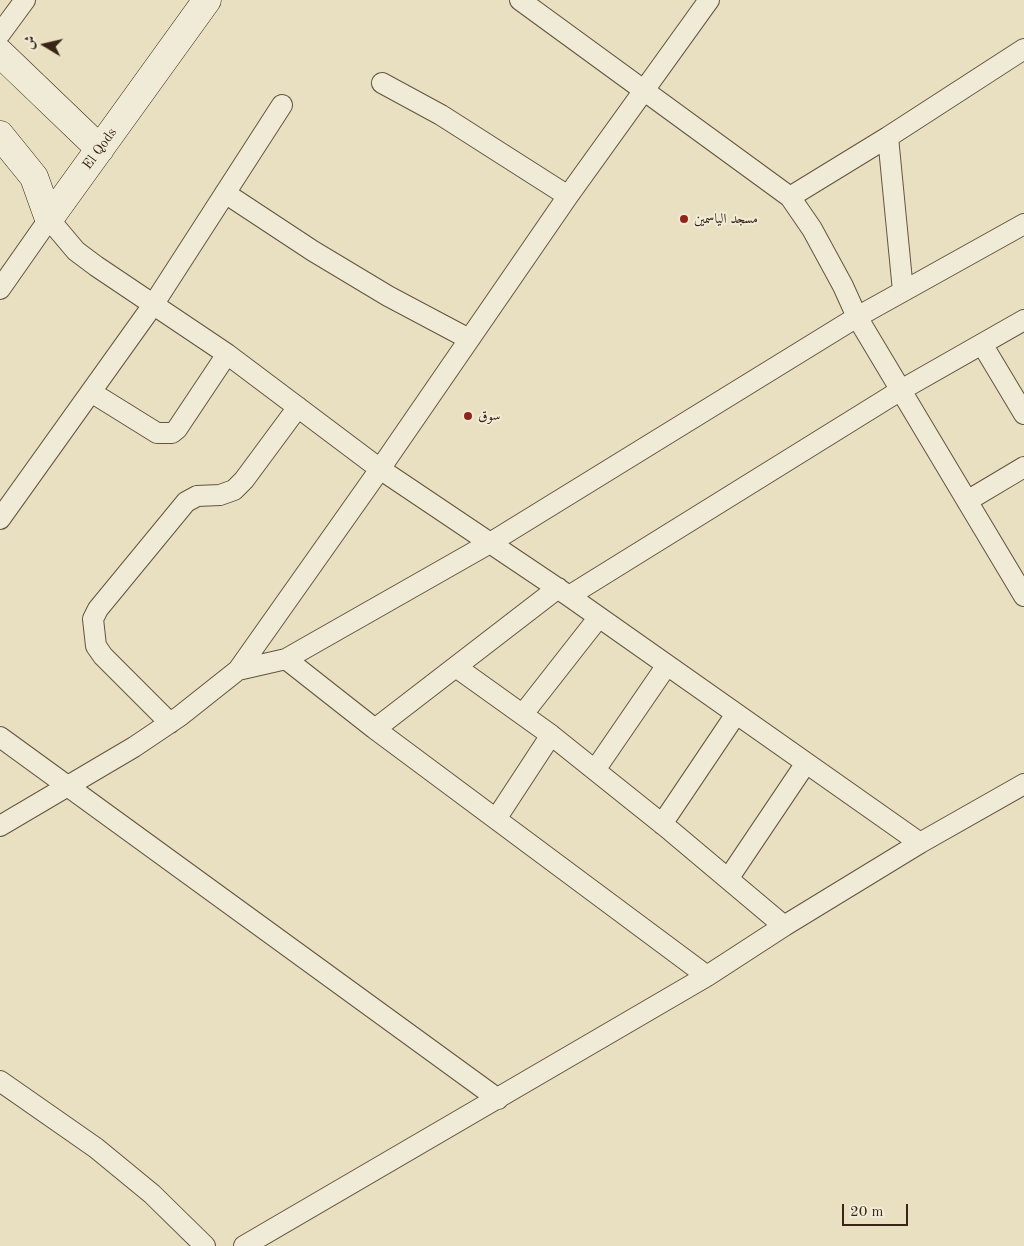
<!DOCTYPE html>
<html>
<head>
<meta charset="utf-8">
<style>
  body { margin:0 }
  #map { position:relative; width:1024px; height:1246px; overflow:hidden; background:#e8e0c0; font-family:"Old Standard TT",Amiri,serif }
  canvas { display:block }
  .north { position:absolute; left:20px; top:20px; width:50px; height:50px; -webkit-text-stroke:4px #f0ebd6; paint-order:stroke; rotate:279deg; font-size:14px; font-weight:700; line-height:20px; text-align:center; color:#382516 }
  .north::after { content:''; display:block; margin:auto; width:18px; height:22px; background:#382516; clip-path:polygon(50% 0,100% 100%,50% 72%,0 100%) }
  .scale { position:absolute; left:842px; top:1204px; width:66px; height:22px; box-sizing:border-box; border:2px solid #382516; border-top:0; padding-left:6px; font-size:15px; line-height:18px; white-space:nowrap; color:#382516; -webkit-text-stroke:4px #f0ebd6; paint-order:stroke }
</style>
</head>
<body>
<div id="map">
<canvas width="1024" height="1246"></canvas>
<div class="north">ش</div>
<div class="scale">20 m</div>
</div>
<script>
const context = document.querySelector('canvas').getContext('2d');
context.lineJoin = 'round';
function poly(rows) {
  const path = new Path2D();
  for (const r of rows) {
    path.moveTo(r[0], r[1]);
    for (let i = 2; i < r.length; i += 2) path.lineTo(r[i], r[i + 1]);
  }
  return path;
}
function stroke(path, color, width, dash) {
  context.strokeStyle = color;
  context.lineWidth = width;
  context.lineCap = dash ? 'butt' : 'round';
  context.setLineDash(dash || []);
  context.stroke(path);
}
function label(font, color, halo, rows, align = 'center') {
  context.font = font + ' "Old Standard TT",Amiri,serif';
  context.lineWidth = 4;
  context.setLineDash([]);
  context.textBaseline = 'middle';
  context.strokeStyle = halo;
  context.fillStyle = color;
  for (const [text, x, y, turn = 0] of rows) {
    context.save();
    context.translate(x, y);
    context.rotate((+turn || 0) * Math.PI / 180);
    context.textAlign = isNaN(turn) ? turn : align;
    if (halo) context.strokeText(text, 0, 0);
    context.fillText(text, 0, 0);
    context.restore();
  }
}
const street = poly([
  [520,0,790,197,812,229,843,286,857,317,1024,596],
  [0,34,25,0],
  [382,83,441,115,568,196],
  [888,137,903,291],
  [225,193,313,251,388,296,469,339],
  [790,197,888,137,1024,49],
  [0,289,49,219,76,251,96,266,227,354,380,469,569,596,920,843],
  [982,344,1024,414],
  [91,392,157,433,172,433,177,429,227,354],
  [967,501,1024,467],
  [0,519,153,305,282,105],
  [569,596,901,390,1024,320],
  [286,659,375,729,707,976],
  [456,667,551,735,671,831,784,926],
  [238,670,286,659,490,543,857,317,1024,224],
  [523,714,599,617],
  [170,723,103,656,96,646,93,619,98,609,186,502,197,496,220,495,234,490,244,480,298,407],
  [375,729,558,588],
  [0,737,498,1099],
  [595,770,667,665],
  [496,819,551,735],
  [662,824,736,714],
  [0,826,134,747,180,716,238,670,380,469,568,196,709,0],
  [728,879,806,763],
  [0,1081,96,1148,152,1194,205,1246],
  [244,1246,707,976,784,926,920,843,1024,784]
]);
const secondary = poly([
  [0,53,100,149],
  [0,135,34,177,49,219],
  [49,219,207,0]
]);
const markers = [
  [684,219,5,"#8f2418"],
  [468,416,5,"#8f2418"]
];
const streetNames = [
  ["El Qods",100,149,-54]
];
const poiNames = [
  ["مسجد الياسمين",694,219],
  ["سوق",478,416]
];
stroke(street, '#645440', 22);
stroke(secondary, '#382516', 29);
stroke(street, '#f0ebd6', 20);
stroke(secondary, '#f0ebd6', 28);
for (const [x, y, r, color] of markers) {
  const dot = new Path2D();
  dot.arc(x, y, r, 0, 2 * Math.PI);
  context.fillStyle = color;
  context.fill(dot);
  stroke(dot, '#f0ebd6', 2);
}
label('14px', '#382516', '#f0ebd6', streetNames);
label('14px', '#382516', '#f0ebd6', poiNames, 'left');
</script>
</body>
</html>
